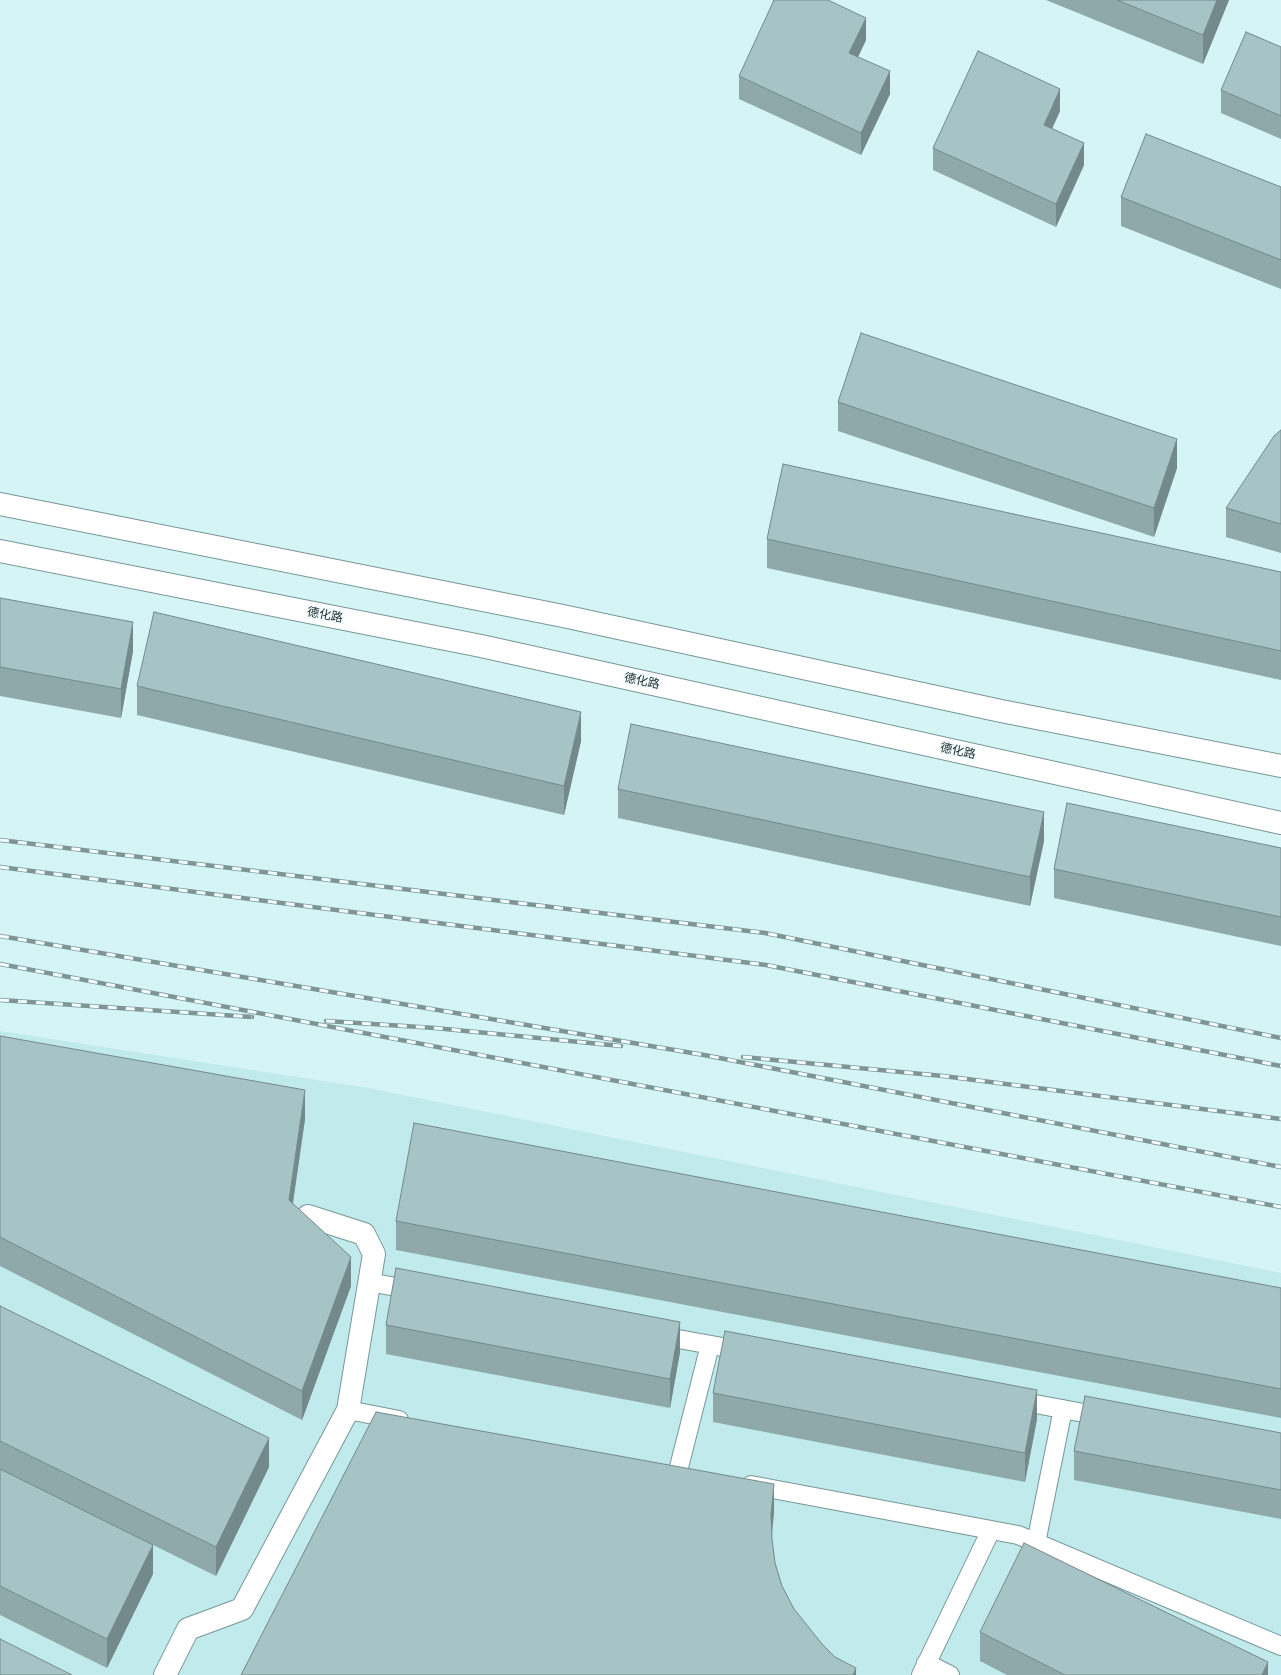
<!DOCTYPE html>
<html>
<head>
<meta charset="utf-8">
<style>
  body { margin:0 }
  canvas { display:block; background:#d4f4f6 }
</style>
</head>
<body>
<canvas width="1281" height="1675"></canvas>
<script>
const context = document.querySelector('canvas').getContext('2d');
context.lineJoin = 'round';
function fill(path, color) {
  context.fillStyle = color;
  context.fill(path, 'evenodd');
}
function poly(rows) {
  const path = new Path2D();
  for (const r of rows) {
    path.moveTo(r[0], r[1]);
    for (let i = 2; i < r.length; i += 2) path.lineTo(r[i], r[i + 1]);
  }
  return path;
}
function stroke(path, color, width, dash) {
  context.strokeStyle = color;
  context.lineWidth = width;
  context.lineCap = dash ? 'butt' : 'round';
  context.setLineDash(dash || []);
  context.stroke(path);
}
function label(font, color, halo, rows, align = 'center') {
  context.font = font + ' "Golos Text","Noto Sans SC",sans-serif';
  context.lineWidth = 3;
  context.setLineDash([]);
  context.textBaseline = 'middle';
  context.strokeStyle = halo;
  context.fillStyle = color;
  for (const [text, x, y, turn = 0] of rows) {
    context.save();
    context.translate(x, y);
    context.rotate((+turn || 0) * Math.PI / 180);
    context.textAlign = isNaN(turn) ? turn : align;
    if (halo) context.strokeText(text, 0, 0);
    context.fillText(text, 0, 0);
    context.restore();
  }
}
const built = poly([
  [0,1031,368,1088,1281,1273,1281,1675,0,1675]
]);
const service = poly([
  [369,1282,417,1291],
  [656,1335,745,1351],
  [1014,1400,1105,1417],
  [348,1410,399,1420],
  [678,1471,710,1345],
  [751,1485,1018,1535,1281,1646],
  [1036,1543,1063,1409],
  [926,1663,950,1675],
  [921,1675,991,1530]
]);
const minor = poly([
  [165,1675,188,1629,242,1609,348,1410,374,1254,364,1234,308,1216]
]);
const secondary = poly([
  [0,504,563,616,1001,711,1281,766],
  [0,551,481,646,1281,823]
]);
const rail = poly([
  [0,840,765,933,1281,1038],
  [0,867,766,965,1281,1066],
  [0,936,704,1055,1281,1167],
  [0,964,1281,1207],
  [0,1000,252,1017],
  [326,1021,435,1028,621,1046],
  [743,1057,943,1076,1281,1119]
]);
const wall = poly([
  [1046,0,1229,0,1203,64],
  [866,40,858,57,890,94,861,155,739,99,739,76],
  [1281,47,1281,139,1221,113,1221,90],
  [1060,111,1052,128,1084,165,1056,227,933,170,933,148],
  [1281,187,1281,289,1121,226,1121,197],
  [838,402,1177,468,1154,537,838,431],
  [1281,430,1281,553,1226,537,1226,508],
  [767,539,1281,572,1281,680,767,568],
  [0,598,133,651,121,718,0,696],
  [137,686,581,741,564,815,137,715],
  [618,789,1044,841,1030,906,618,818],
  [1281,848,1281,946,1054,898,1054,869],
  [0,1036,305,1119,293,1203,351,1286,302,1420,0,1266],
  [396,1221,1281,1288,1281,1418,396,1250],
  [0,1306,269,1467,216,1576,153,1545,153,1574,107,1668,0,1615],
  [386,1325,680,1352,670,1408,386,1354],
  [713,1393,1037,1419,1025,1482,713,1422],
  [1281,1433,1281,1519,1074,1480,1074,1451],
  [980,1632,1268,1675,1007,1675,980,1661]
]);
const shadedWall = poly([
  [1217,0,1229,0,1203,64,1203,35],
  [866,18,866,40,849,76,849,53],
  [890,71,890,94,861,155,861,133],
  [1060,89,1060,111,1044,147,1044,125],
  [1084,143,1084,165,1056,227,1056,204],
  [1177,439,1177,468,1154,537,1154,508],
  [133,622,133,651,121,718,121,689],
  [581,712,581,741,564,815,564,786],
  [1044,812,1044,841,1030,906,1030,877],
  [305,1090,305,1119,289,1229,289,1200],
  [351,1257,351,1286,302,1420,302,1391],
  [680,1322,680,1352,670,1408,670,1379],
  [1037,1390,1037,1419,1025,1482,1025,1453],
  [269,1438,269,1467,216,1576,216,1547],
  [774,1484,774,1513,771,1544,771,1514],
  [153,1545,153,1574,107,1668,107,1639],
  [1268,1662,1268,1675,1262,1675],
  [856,1668,856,1675,853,1675]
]);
const building = poly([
  [774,0,828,0,866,18,849,53,890,71,861,133,739,76,774,0],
  [1117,0,1217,0,1203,35,1117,0],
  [1246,32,1281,47,1281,116,1221,90,1246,32],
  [978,51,1060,89,1044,125,1084,143,1056,204,933,148,978,51],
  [1146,134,1281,187,1281,260,1121,197,1146,134],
  [861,333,1177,439,1154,508,838,402,861,333],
  [1281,430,1281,524,1226,508,1274,436,1281,430],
  [783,464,1281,572,1281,651,767,539,783,464],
  [0,598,133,622,121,689,0,667,0,598],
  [154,612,581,712,564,786,137,686,154,612],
  [631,724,1044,812,1030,877,618,789,631,724],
  [1067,803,1281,848,1281,917,1054,869,1067,803],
  [0,1036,305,1090,289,1200,351,1257,302,1391,0,1237,0,1036],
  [414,1123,1281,1288,1281,1389,396,1221,414,1123],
  [396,1268,680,1322,670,1379,386,1325,396,1268],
  [0,1306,269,1438,216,1547,0,1441,0,1306],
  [725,1331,1037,1390,1025,1453,713,1393,725,1331],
  [1085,1396,1281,1433,1281,1490,1074,1451,1085,1396],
  [376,1412,774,1484,771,1514,772,1539,775,1563,782,1586,794,1609,822,1644,835,1657,856,1668,853,1675,241,1675,376,1412],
  [0,1469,153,1545,107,1639,0,1586,0,1469],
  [1024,1543,1268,1662,1262,1675,1065,1675,980,1632,1024,1543],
  [0,1639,72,1675,0,1675,0,1639]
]);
const streetNames = [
  ["德化路",325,615,11],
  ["德化路",642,681,12],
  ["德化路",958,751,12]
];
fill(built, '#c0eaec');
stroke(service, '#799798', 20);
stroke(minor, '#799798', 24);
stroke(secondary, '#799798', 24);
stroke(service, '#fff', 18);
stroke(minor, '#fff', 22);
stroke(secondary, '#fff', 22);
stroke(rail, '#7e9596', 4.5);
stroke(rail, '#f1fdfe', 3, [9]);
fill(wall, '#8fa9aa');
fill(shadedWall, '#74898b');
fill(building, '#a6c4c6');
stroke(building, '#74898b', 1);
label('12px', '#1e2a2b', '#f1fdfe', streetNames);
</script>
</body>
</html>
